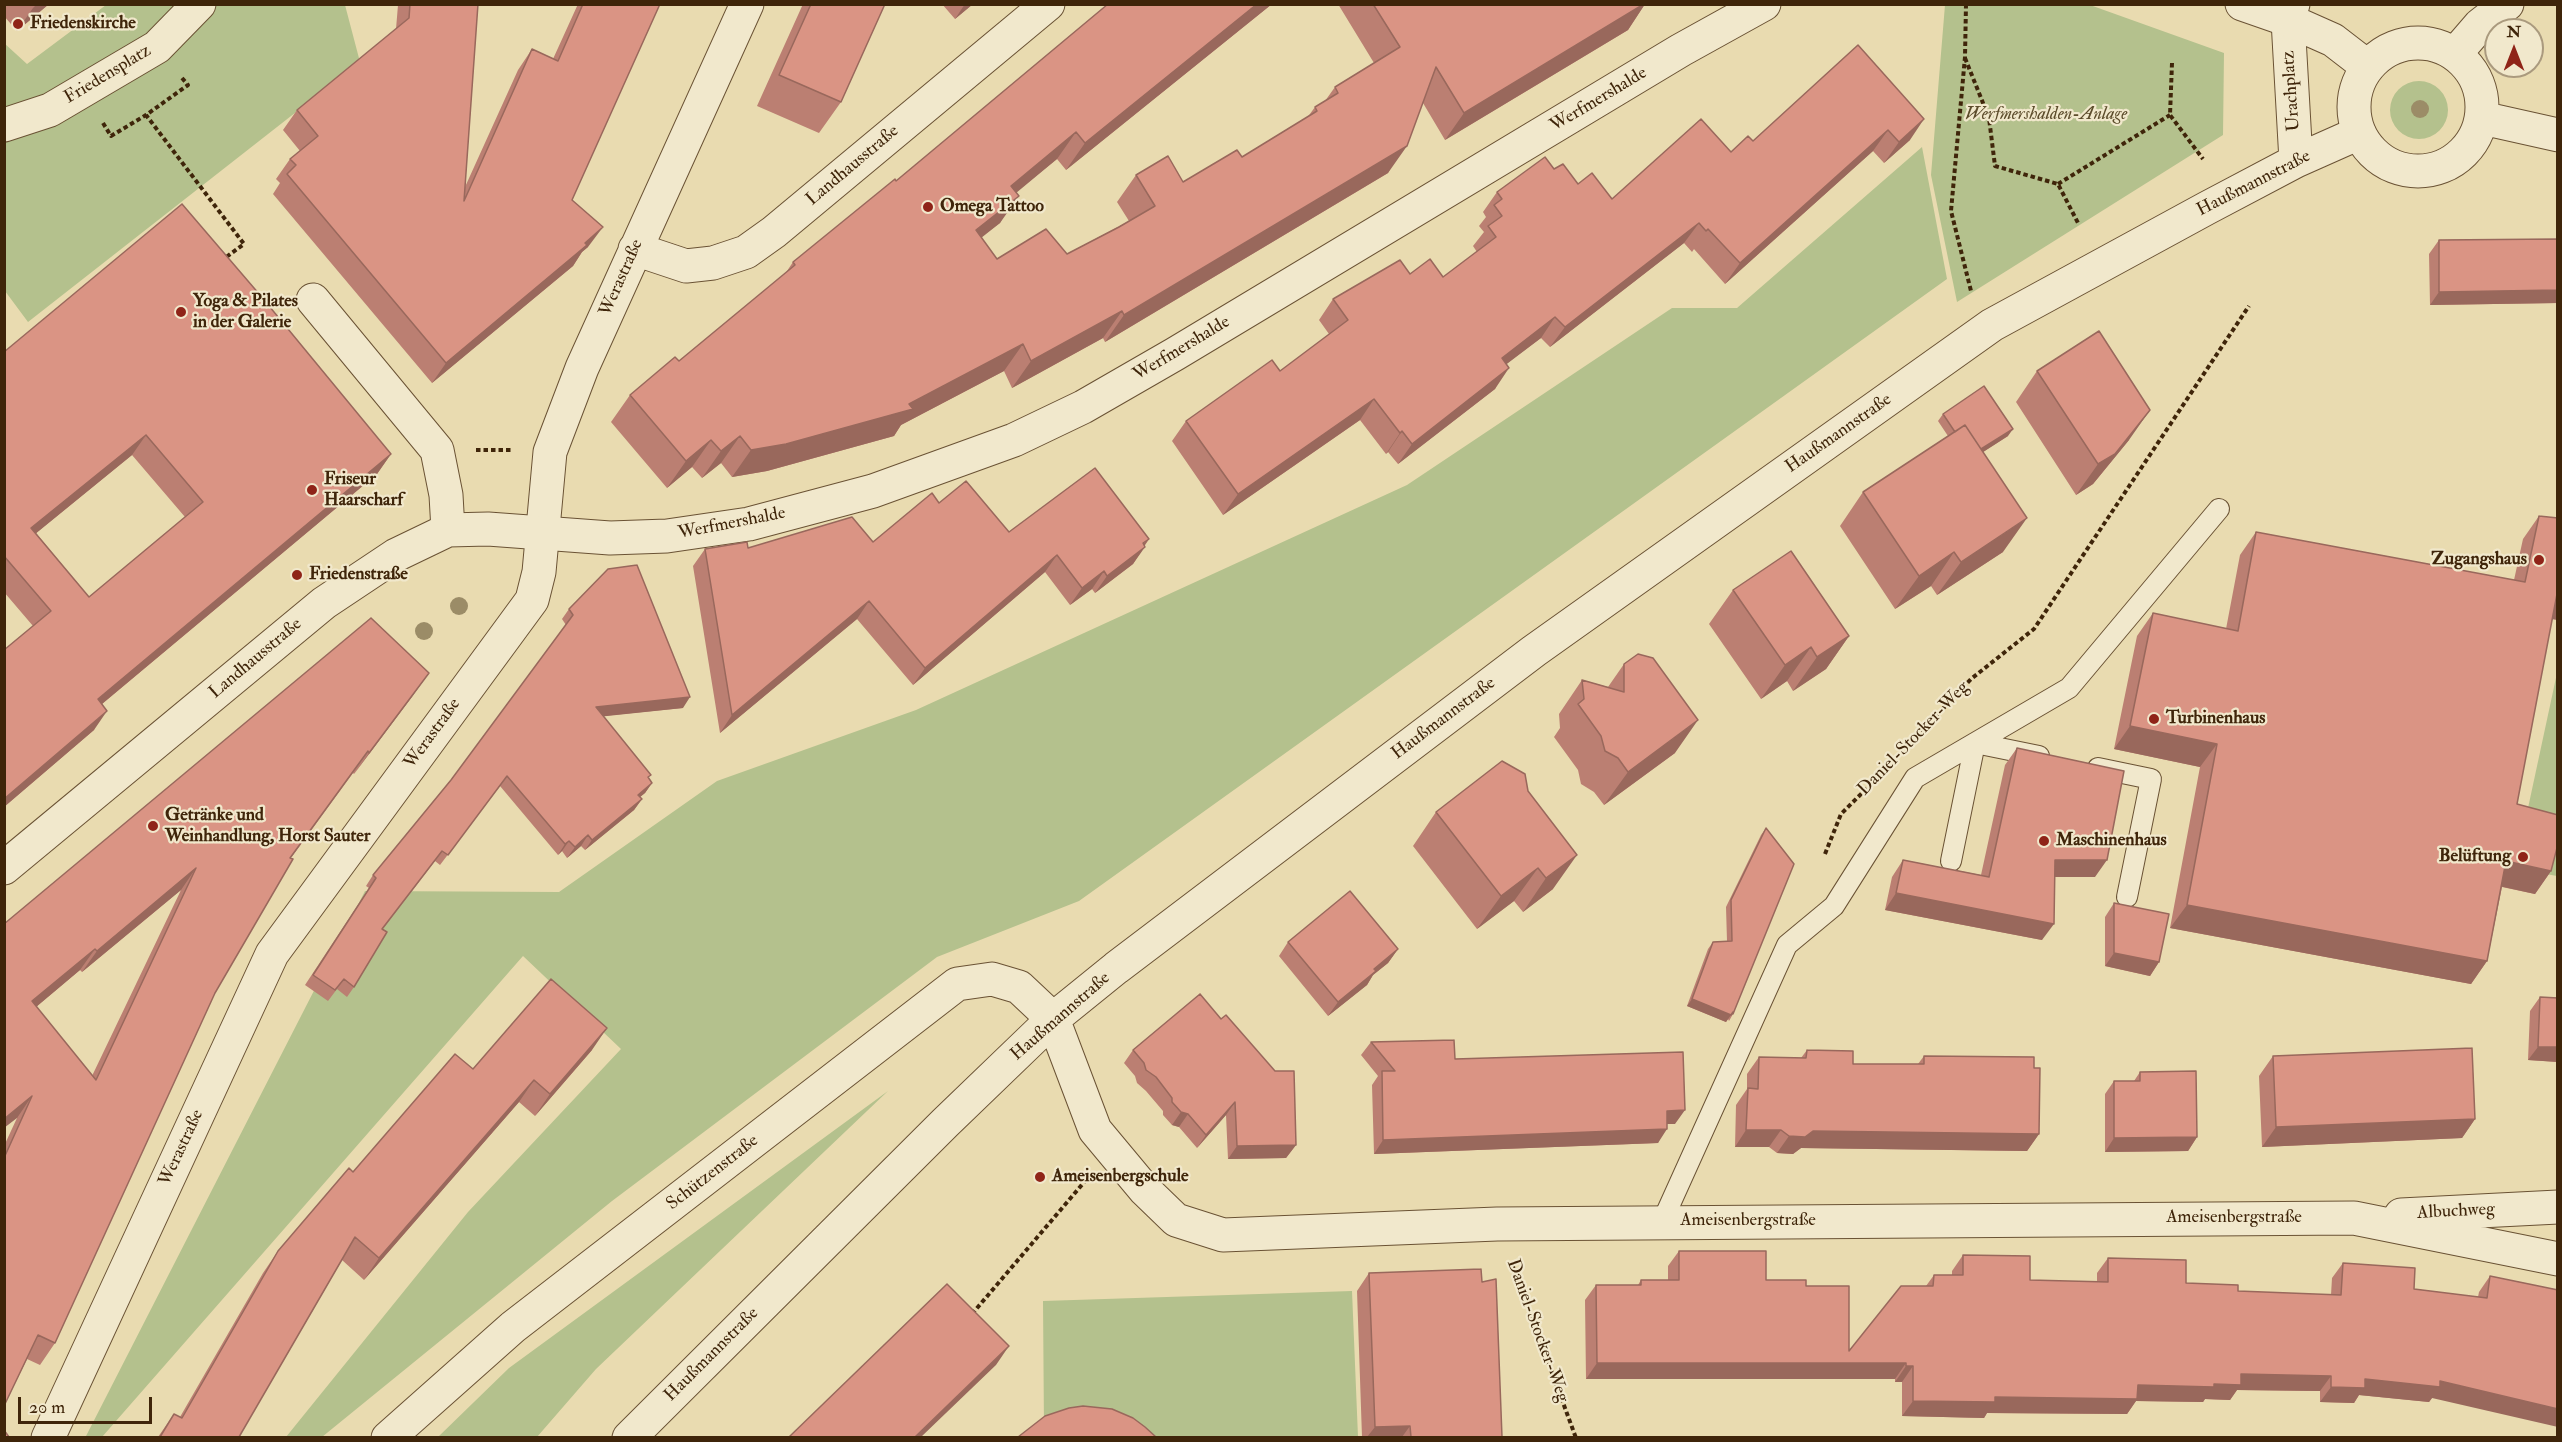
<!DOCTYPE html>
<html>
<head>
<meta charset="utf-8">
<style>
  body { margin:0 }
  #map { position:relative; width:2562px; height:1442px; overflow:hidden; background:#e9dbb0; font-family:"IM FELL Double Pica",serif }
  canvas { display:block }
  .frame { position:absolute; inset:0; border:6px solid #3f250a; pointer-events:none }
  .north { position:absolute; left:2484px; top:18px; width:60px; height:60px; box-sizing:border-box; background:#f1e8cc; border:2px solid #aa9a7e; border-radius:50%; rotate:0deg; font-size:16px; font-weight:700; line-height:24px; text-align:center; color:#3f250a }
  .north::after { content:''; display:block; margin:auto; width:21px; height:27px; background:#8f2418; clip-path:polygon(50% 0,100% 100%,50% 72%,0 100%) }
  .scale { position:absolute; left:18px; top:1397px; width:134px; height:27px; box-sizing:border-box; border:3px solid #3f250a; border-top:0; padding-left:8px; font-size:18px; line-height:21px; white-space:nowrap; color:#3f250a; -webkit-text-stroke:4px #f1e8cc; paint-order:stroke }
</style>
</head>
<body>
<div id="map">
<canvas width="2562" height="1442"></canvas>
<div class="frame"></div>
<div class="north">N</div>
<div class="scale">20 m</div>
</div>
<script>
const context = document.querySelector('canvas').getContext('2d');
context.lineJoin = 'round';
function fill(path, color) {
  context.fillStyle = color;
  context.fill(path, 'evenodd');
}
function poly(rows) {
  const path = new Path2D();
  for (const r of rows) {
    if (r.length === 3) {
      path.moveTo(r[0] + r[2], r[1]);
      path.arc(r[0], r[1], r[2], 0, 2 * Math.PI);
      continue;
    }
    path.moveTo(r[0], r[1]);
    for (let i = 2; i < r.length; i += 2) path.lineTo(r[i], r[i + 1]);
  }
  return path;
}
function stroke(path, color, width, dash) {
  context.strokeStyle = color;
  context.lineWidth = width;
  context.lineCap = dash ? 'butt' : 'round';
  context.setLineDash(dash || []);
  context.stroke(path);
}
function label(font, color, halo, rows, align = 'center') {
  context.font = font + ' "IM FELL Double Pica",serif';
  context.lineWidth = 4.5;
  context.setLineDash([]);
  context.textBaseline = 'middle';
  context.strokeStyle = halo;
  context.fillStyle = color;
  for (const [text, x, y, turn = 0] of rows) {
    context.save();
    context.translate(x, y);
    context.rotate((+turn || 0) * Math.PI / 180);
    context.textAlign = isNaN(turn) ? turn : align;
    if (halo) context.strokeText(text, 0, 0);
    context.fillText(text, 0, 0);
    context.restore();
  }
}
const green = poly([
  [106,5,345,5,360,62,28,322,5,291,4,43,27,64],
  [1945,5,2090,5,2224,53,2223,135,1957,302,1931,175],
  [2419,110,29],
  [1922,147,1947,279,1079,901,937,957,612,1201,322,1437,286,1437,468,1212,621,1049,523,956,102,1437,85,1438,365,891,559,892,717,781,916,710,1407,485,1672,308,1737,308],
  [2557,673,2557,876,2540,873,2522,836],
  [888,1091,596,1369,537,1437,438,1437,509,1368],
  [1352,1291,1358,1437,1120,1438,1044,1430,1043,1301]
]);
const path = poly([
  [1966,4,1965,57,1951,211,1971,291],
  [1965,58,1989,118,1995,166,2058,184,2078,223],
  [2172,63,2170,115,2203,159],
  [182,78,188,85,146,115,244,244,225,258],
  [103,123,111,136,146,115],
  [2058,184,2170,115],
  [476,450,511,450],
  [1916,737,1971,679,2034,629,2249,306],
  [1825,854,1841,814,1867,788],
  [1512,1264,1576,1438],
  [972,1314,1086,1180]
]);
const service = poly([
  [2098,768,2151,779,2127,897],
  [1951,861,1975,743,2039,756],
  [1662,1222,1787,945,1834,906,1915,778,2069,688,2219,509]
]);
const minor = poly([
  [2293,4,2288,20,2296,161],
  [2455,54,2480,25,2507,4],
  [4,125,50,110,157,47,199,4],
  [635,249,686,266,713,263,746,252,774,232,1048,4],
  [313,300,437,450,446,495,448,530],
  [2401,1215,2558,1207],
  [48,1438,272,954,532,600,539,572,550,452,582,368,747,4],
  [388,1438,513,1327,957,984,992,979,1019,987,1053,1019,1095,1130,1145,1190,1176,1220,1223,1235,1497,1224,2354,1218,2558,1259],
  [629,1438,945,1123,1053,1019,1116,968,1534,651,1992,325,2207,208,2296,161,2359,133]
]);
const tertiary = poly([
  [2242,4,2288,20,2333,40,2368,67],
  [2418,107,64],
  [2482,118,2558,135],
  [4,868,324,603,396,555,448,530,488,529,610,538,667,536,749,524,873,491,1014,440,1083,407,1175,354,1681,50,1764,4]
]);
const trees = [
  [2420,109],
  [459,606],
  [424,631]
];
const wall = poly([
  [4,4,49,4,17,31,4,16],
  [397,4,478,4,465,187,518,70,532,49,553,59,578,4,660,4,572,200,588,247,582,252,573,266,432,383,273,194,280,183,276,179,290,159,300,151,283,130,297,110,396,29,398,5],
  [803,4,885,4,841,102,819,133,757,106],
  [942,4,973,4,955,19],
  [1108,4,1272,4,1066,170,1057,159,1016,192,1000,223,981,237,997,259,1067,254,1129,221,1117,202,1136,175,1183,182,1242,157,1307,118,1315,107,1325,101,1335,87,1374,63,1338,4,1645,4,1628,30,1445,140,1423,103,1388,173,1105,342,1103,338,1012,388,1004,371,901,425,894,436,767,471,732,477,721,463,702,478,692,467,667,488,611,422,630,395,679,361,785,274,793,262,896,181],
  [1858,45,1910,140,1884,163,1873,151,1725,284,1694,249,1692,252,1684,243,1550,347,1541,338,1506,364,1495,389,1398,464,1388,452,1386,454,1360,420,1223,515,1172,441,1186,421,1280,371,1329,334,1319,320,1333,299,1410,274,1443,277,1477,252,1473,246,1484,232,1479,226,1486,217,1483,212,1497,192,1554,169,1578,184,1612,199,1731,152,1753,141],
  [2558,239,2558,303,2430,305,2429,254,2439,240],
  [4,352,391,454,377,474,102,704,94,730,4,807,4,650,33,626,4,592],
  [132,455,185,517,89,597,36,533],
  [2037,371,2129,440,2093,484,2076,495,2016,402],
  [1943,414,2008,436,1983,452,2003,552,1937,595,1931,586,1895,609,1840,526,1863,492,1948,436,1938,421],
  [939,503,1009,532,1149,539,1133,564,1095,593,1092,589,1070,605,1045,572,913,685,857,619,720,733,693,566,705,549,748,548,873,542],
  [2539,516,2558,518,2558,620,2552,619,2517,804,2551,871,2535,894,2502,887,2487,961,2471,984,2170,928,2200,767,2114,749,2137,636,2153,613,2226,629,2240,555,2256,532,2514,580,2523,539],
  [1733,590,1849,636,1826,669,1793,691,1787,681,1761,699,1709,624],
  [569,609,683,708,603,716,652,783,645,793,640,797,642,799,634,810,585,850,581,846,567,858,562,851,558,855,500,786,440,865,435,861,383,929,354,987,347,997,337,989,328,1001,305,985,369,888,366,886,373,875,451,780,566,625,562,619],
  [1624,664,1675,753,1604,805,1594,792,1581,784,1578,770,1554,737,1560,728,1559,714,1582,680,1608,687],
  [414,694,354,774,353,773,291,858,215,993,55,1343,40,1365,27,1359,4,1406,4,1146,17,1118,4,924],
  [181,890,92,1076,36,1007,80,970,82,972],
  [2017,748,2095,877,2055,877,2042,940,1885,910,1892,877,1903,860,1981,875,2005,765],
  [1528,791,1553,889,1523,912,1514,901,1477,929,1413,846,1436,812],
  [1766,828,1733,1014,1729,1021,1728,1019,1726,1022,1687,1006,1708,949,1713,942,1727,941,1726,907,1761,835],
  [2114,903,2159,962,2150,976,2105,966,2105,917],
  [1288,942,1398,949,1388,963,1373,975,1367,985,1328,1016,1279,956],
  [1200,994,1296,1145,1286,1158,1228,1159,1226,1115,1197,1148,1179,1127,1172,1125,1163,1115,1163,1111,1146,1091,1137,1083,1135,1076,1124,1063,1133,1050],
  [2540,997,2558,1062,2528,1060,2530,1011],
  [1371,1042,1455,1059,1675,1124,1667,1124,1658,1143,1374,1154,1372,1085,1378,1076,1361,1055],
  [592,1050,535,1116,519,1102,364,1280,342,1260,239,1437,158,1437,174,1414,180,1417,263,1273,278,1251,353,1172,473,1069],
  [1807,1050,1853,1064,1918,1064,1924,1056,2034,1068,2039,1134,2027,1151,1801,1148,1793,1154,1777,1153,1769,1147,1735,1147,1736,1105,1747,1089,1747,1074,1759,1057,1801,1058],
  [2273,1056,2475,1119,2462,1138,2262,1147,2259,1076],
  [2140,1072,2197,1137,2188,1151,2105,1152,2105,1094,2114,1081,2134,1081],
  [1679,1251,1766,1280,1806,1286,1849,1351,1926,1286,1934,1275,1952,1275,1952,1271,1963,1255,2030,1280,2097,1282,2097,1273,2108,1258,2186,1283,2238,1291,2331,1295,2332,1278,2343,1263,2414,1289,2478,1297,2479,1292,2490,1276,2558,1290,2432,1398,2429,1402,2359,1395,2354,1403,2320,1402,2320,1391,2237,1390,2230,1400,2205,1399,2203,1402,2136,1401,2127,1414,1987,1413,1984,1418,1902,1416,1902,1382,1895,1382,1895,1379,1586,1379,1585,1300,1596,1285,1638,1285,1641,1280,1668,1280,1668,1266],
  [1369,1273,1502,1437,1362,1437,1357,1291]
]);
const shadedWall = poly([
  [37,4,49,4,17,31,33,8],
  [965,4,973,4,955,19],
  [1257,4,1272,4,1066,170,1085,143],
  [1644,4,1645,4,1628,30,1445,140,1464,113],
  [1924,119,1910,140,1884,163,1899,142],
  [1888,130,1873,151,1725,284,1740,263],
  [1076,132,1057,159,992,213,1011,186],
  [1407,146,1388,173,1105,342,1124,315],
  [1019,196,1000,223,957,257,976,230],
  [1699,223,1684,243,1550,347,1565,327],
  [603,227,588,247,582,252,573,266,432,383,446,363],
  [2558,290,2558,303,2430,305,2439,292],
  [1122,311,1103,338,1012,388,1031,361],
  [1555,317,1541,338,1487,379,1502,358],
  [1023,344,1004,371,901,425,894,436,767,471,732,477,751,450,909,404],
  [1509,368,1495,389,1398,464,1412,444],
  [1374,399,1360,420,1223,515,1238,494],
  [2150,410,2129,440,2093,484,2076,495,2098,464],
  [2013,429,2008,436,1966,463,1971,456],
  [1402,431,1388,452,1386,454,1400,433],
  [146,435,132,455,18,548,31,528],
  [740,436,721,463,702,478,721,451],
  [711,440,692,467,667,488,686,461],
  [391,454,377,474,84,719,98,699],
  [2027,518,2003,552,1937,595,1961,562],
  [1149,539,1140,551,1145,547,1133,564,1095,593,1107,576],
  [1954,552,1931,586,1895,609,1919,576],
  [1057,555,1045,572,913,685,925,668],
  [1104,571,1092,589,1070,605,1082,588],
  [2557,594,2558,594,2558,620,2541,617],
  [869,601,857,619,720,733,732,715],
  [1849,636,1826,669,1793,691,1817,657],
  [1811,647,1787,681,1761,699,1785,665],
  [429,673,414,694,354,774,369,753],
  [690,697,683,708,588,718,596,707],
  [107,711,94,730,4,807,4,799],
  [1698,720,1675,753,1604,805,1628,772],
  [2130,726,2217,744,2200,767,2114,749],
  [652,783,645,793,630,805,638,795],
  [642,799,634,810,585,850,592,840],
  [588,835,581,846,567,858,575,847],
  [569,841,562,851,558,855,565,844],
  [1577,855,1553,889,1523,912,1546,878],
  [2055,860,2107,860,2095,877,2043,877],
  [2506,861,2551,871,2535,894,2490,884],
  [196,868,181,890,82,972,97,951],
  [1538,868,1514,901,1477,929,1501,896],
  [1896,893,2054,924,2042,940,1885,910],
  [2187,905,2487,961,2471,984,2170,928],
  [95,949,80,970,17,1023,32,1001],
  [1398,949,1388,963,1373,975,1367,985,1328,1016,1338,1002,1374,969],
  [2114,953,2159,962,2150,976,2105,966],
  [1692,999,1731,1015,1726,1022,1687,1006],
  [607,1028,592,1050,535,1116,550,1094],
  [2538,1047,2558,1047,2558,1062,2528,1060],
  [534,1080,519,1102,364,1280,379,1258],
  [32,1096,17,1118,4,1128,4,1119],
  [1235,1102,1226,1115,1197,1148,1206,1135],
  [1685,1110,1675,1124,1657,1124,1667,1111],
  [1181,1112,1188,1114,1179,1127,1172,1125],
  [2475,1119,2462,1138,2262,1147,2276,1127],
  [1667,1129,1658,1143,1374,1154,1383,1140],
  [1746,1130,1781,1130,1769,1147,1735,1147],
  [1813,1131,2039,1134,2027,1151,1801,1148,1793,1154,1777,1153,1789,1136],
  [2197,1137,2188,1151,2105,1152,2114,1138],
  [1296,1145,1286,1158,1228,1159,1237,1146],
  [1009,1346,996,1365,921,1437,915,1437],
  [1597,1363,1906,1363,1895,1379,1586,1379],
  [1906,1366,1913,1366,1902,1382,1895,1382],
  [2241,1374,2331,1376,2320,1391,2237,1390,2230,1400,2205,1399,2203,1402,2136,1401,2127,1414,1987,1413,1984,1418,1902,1416,1913,1401,1995,1397,2138,1385,2214,1384],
  [2365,1379,2440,1381,2558,1409,2558,1427,2432,1398,2429,1402,2359,1395,2354,1403,2320,1402,2331,1387],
  [1410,1426,1402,1437,1367,1437,1375,1427]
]);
const building = poly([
  [410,4,478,4,464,201,532,49,558,61,583,4,660,4,572,200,603,227,585,243,587,245,446,363,287,174,296,165,290,159,318,136,297,110,409,18,410,4],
  [811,4,885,4,841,102,779,75,811,4],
  [1108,4,1257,4,1085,143,1076,132,1011,186,1019,196,976,230,997,259,1046,229,1067,254,1119,227,1155,206,1136,175,1168,156,1183,182,1237,150,1242,157,1317,111,1315,107,1338,93,1335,87,1400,47,1373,4,1644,4,1464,113,1436,67,1407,146,1124,315,1122,311,1031,361,1023,344,909,404,913,409,786,444,751,450,740,436,721,451,711,440,686,461,630,395,675,357,679,361,795,265,793,262,895,179,896,181,1108,4],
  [1858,45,1924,119,1899,142,1888,130,1740,263,1708,229,1706,231,1699,223,1565,327,1555,317,1502,358,1509,368,1412,444,1402,431,1400,433,1374,399,1238,494,1186,421,1272,360,1280,371,1348,320,1333,299,1400,260,1410,274,1430,259,1443,277,1496,237,1488,226,1502,216,1494,205,1502,199,1497,192,1545,157,1554,169,1563,164,1578,184,1592,173,1612,199,1701,119,1731,152,1748,136,1753,141,1858,45],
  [182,204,260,295,391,454,98,699,107,711,4,799,4,650,51,611,4,556,4,352,182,204],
  [146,435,203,502,89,597,31,528,146,435],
  [2558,239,2558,290,2439,292,2439,240,2558,239],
  [2099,331,2150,410,2115,454,2098,464,2037,371,2099,331],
  [1984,386,2013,429,1981,449,1965,425,1955,432,1943,414,1984,386],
  [1965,425,2027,518,1961,562,1954,552,1919,576,1863,492,1965,425],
  [1095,468,1149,539,1143,543,1145,547,1107,576,1104,571,1082,588,1057,555,925,668,869,601,732,715,705,549,747,542,748,548,852,517,873,542,932,493,939,503,966,481,1009,532,1095,468],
  [2539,516,2558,518,2558,594,2557,594,2517,804,2558,815,2558,844,2551,871,2506,861,2487,961,2187,905,2217,744,2130,726,2153,613,2238,631,2256,532,2525,582,2539,516],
  [1791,551,1849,636,1817,657,1811,647,1785,665,1733,590,1791,551],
  [637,565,690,697,596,707,651,775,648,777,652,783,638,795,642,799,592,840,588,835,575,847,569,841,565,844,507,776,448,855,442,851,382,929,387,932,354,987,344,979,335,990,313,975,376,878,373,875,451,780,559,634,573,615,569,609,608,569,637,565],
  [371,618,429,673,369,753,368,751,290,858,293,859,215,993,55,1343,38,1335,4,1406,4,1158,32,1096,4,1119,4,924,371,618],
  [196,868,96,1080,32,1001,95,949,97,951,196,868],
  [1638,654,1653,658,1698,720,1628,772,1618,758,1605,751,1601,736,1578,704,1584,699,1582,680,1624,692,1624,664,1638,654],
  [2017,748,2124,771,2107,860,2055,860,2054,924,1896,893,1903,860,1989,877,2017,748],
  [1502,761,1525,774,1528,791,1577,855,1546,878,1538,868,1501,896,1436,812,1502,761],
  [1766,828,1794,864,1733,1014,1733,1012,1731,1015,1692,999,1713,942,1732,941,1731,900,1766,828],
  [1350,891,1398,949,1374,969,1376,971,1338,1002,1288,942,1350,891],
  [2114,903,2169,914,2159,962,2114,953,2114,903],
  [551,979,607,1028,550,1094,534,1080,379,1258,355,1237,239,1437,160,1437,174,1414,182,1418,278,1251,349,1168,353,1172,455,1054,473,1069,551,979],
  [1200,994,1221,1019,1226,1015,1275,1071,1294,1071,1296,1145,1237,1146,1235,1102,1206,1135,1188,1114,1181,1112,1172,1102,1172,1098,1156,1077,1146,1070,1144,1063,1133,1050,1200,994],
  [2540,997,2558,998,2558,1047,2538,1047,2540,997],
  [1454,1040,1455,1059,1683,1052,1685,1110,1667,1111,1667,1129,1383,1140,1382,1071,1395,1071,1371,1042,1454,1040],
  [2472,1048,2475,1119,2276,1127,2273,1056,2472,1048],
  [1807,1050,1853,1051,1853,1064,1924,1064,1924,1056,2034,1057,2034,1068,2040,1068,2039,1134,1813,1131,1805,1137,1789,1136,1781,1130,1746,1130,1748,1088,1758,1089,1759,1057,1806,1058,1807,1050],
  [2196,1071,2197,1137,2114,1138,2114,1081,2140,1081,2140,1072,2196,1071],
  [1679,1251,1766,1251,1766,1280,1806,1280,1806,1286,1849,1286,1849,1351,1901,1286,1933,1286,1934,1275,1963,1275,1963,1255,2030,1256,2030,1280,2108,1282,2108,1258,2186,1260,2186,1283,2238,1285,2238,1291,2341,1295,2343,1263,2415,1268,2414,1289,2487,1298,2490,1276,2558,1290,2558,1409,2440,1381,2440,1387,2365,1379,2365,1388,2331,1387,2331,1376,2241,1374,2241,1385,2214,1384,2214,1387,2138,1385,2137,1399,1995,1397,1995,1402,1913,1401,1913,1366,1906,1366,1906,1363,1597,1363,1596,1285,1641,1285,1641,1280,1679,1280,1679,1251],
  [1481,1269,1482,1282,1496,1279,1502,1437,1411,1437,1410,1426,1375,1427,1369,1273,1481,1269],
  [947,1284,1009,1346,915,1437,789,1437,947,1284],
  [1083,1406,1112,1409,1133,1418,1145,1427,1156,1437,1018,1437,1045,1416,1069,1408,1083,1406],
  [4,1430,9,1437,4,1437,4,1430]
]);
const markers = [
  [18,24,6,"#8f2418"],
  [928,207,6,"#8f2418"],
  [181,312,6,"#8f2418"],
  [312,490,6,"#8f2418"],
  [2539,560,6,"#8f2418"],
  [297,575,6,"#8f2418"],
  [2154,719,6,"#8f2418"],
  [153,826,6,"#8f2418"],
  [2044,841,6,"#8f2418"],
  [2523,857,6,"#8f2418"],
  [1040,1177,6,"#8f2418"]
];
const poiNames = [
  ["Friedenskirche",30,24],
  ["Omega Tattoo",940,207],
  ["Yoga & Pilates",193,302],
  ["in der Galerie",193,323],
  ["Friseur",324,480],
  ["Haarscharf",324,501],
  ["Zugangshaus",2527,560,"right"],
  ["Friedenstraße",309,575],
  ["Turbinenhaus",2166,719],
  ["Getränke und",165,816],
  ["Weinhandlung, Horst Sauter",165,837],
  ["Maschinenhaus",2056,841],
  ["Belüftung",2511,857,"right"],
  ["Ameisenbergschule",1052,1177]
];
const streetNames = [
  ["Friedensplatz",108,75,-31],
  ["Urachplatz",2292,91,-94],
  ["Werfmershalde",1599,100,-31],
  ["Landhausstraße",853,166,-40],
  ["Haußmannstraße",2254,184,-27],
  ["Werastraße",622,278,-66],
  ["Werfmershalde",1182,349,-31],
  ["Haußmannstraße",1839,434,-35],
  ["Werfmershalde",732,524,-11],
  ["Landhausstraße",256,659,-40],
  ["Haußmannstraße",1444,719,-37],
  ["Werastraße",433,734,-54],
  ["Daniel-Stocker-Weg",1914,739,-46],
  ["Haußmannstraße",1061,1017,-41],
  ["Werastraße",182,1148,-65],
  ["Schützenstraße",713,1173,-38],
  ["Albuchweg",2456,1212,-3],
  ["Ameisenbergstraße",2234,1218],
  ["Ameisenbergstraße",1748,1221],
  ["Daniel-Stocker-Weg",1537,1331,70],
  ["Haußmannstraße",712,1355,-45]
];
const parkNames = [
  ["Werfmershalden-Anlage",2046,115]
];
fill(green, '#b4c18d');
stroke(service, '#6a5234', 22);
stroke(minor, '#6a5234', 35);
stroke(tertiary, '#6a5234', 35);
stroke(path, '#3f250a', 4, [4.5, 3]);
stroke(service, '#f1e8cc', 20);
stroke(minor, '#f1e8cc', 33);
stroke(tertiary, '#f1e8cc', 33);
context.fillStyle = '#9b8c67';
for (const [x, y] of trees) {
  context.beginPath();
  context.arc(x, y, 9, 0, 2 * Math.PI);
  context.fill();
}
fill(wall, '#bb7f72');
fill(shadedWall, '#99685c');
fill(building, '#da9484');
stroke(building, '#99685c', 1.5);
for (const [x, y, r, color] of markers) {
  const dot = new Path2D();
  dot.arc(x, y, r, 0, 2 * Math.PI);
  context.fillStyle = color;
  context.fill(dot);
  stroke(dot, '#f1e8cc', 2);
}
label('bold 18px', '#3f250a', '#f1e8cc', poiNames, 'left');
label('18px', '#3f250a', '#f1e8cc', streetNames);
label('italic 18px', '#5c4c2b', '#f1e8cc', parkNames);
</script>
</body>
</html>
